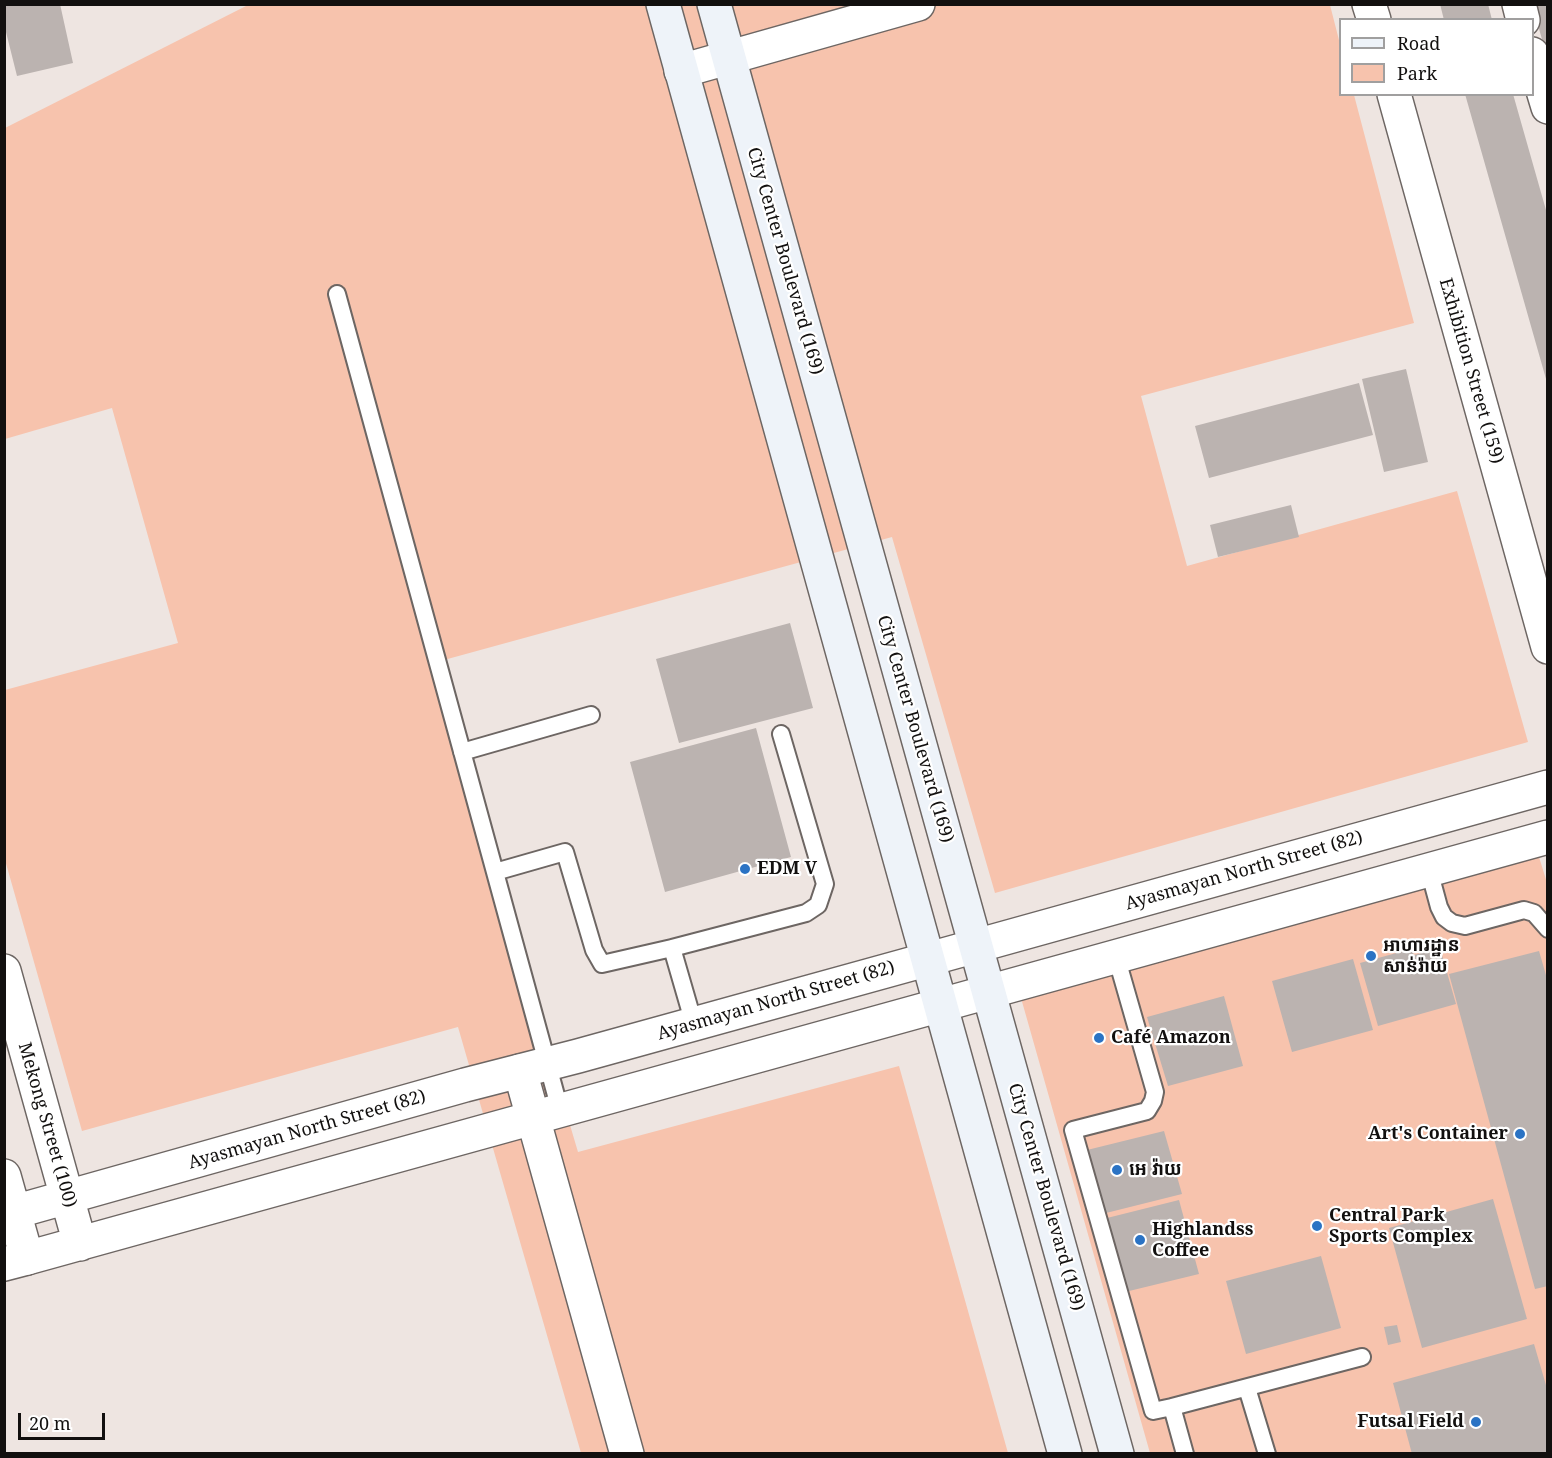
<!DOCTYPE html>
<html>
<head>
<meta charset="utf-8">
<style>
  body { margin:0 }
  #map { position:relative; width:1552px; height:1458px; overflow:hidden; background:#eee5e1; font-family:"Noto Serif",serif }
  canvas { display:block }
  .frame { position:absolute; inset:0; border:6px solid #12100f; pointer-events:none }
  .legend { position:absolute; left:1339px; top:18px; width:195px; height:78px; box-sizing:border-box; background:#fff; border:2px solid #a09f9f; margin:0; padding:8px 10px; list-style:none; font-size:18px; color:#12100f }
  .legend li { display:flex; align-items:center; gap:12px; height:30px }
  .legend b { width:30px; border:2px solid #a09f9f }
  .scale { position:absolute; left:18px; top:1413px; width:87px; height:27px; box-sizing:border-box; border:3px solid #12100f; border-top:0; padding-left:8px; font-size:18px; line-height:21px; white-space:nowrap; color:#12100f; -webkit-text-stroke:4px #fff; paint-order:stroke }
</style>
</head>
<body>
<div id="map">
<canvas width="1552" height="1458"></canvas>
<div class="frame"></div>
<ul class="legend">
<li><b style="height:8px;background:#eef3f9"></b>Road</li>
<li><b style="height:16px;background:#f7c3ad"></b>Park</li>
</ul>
<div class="scale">20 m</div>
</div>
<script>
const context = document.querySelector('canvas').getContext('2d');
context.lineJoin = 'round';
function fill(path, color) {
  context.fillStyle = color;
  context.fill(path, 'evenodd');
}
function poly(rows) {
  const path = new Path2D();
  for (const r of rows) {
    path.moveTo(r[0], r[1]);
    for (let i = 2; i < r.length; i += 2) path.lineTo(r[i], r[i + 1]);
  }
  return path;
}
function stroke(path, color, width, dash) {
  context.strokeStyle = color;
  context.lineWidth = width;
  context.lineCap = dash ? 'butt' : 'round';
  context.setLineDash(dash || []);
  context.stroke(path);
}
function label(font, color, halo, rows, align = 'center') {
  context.font = font + ' "Noto Serif","Noto Sans Khmer",serif';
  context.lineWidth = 4.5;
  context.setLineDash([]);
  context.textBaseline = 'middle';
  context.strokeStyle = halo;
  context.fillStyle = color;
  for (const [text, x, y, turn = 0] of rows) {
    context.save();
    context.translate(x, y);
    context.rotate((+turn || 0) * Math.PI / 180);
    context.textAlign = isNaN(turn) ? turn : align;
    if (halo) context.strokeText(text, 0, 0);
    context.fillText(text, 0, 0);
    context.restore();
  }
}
const green = poly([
  [248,5,1330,5,1340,44,1340,94,1354,95,1414,323,1141,396,1187,566,1457,491,1528,742,995,893,892,537,433,663,578,1152,899,1066,1008,1453,581,1453,458,1027,82,1131,5,860,5,690,178,643,112,408,5,439,5,128],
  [1539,857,1548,886,1547,1453,1150,1453,1021,998]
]);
const building = poly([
  [4,4,60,4,73,63,17,76,4,24],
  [1440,4,1488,4,1492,20,1444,20],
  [1532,4,1548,4,1548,57,1547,57],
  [1465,94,1513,94,1540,189,1548,217,1548,386],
  [1406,369,1428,462,1384,472,1362,379],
  [1359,383,1373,435,1209,478,1195,426],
  [1291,505,1299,537,1218,557,1210,525],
  [790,623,813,708,679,743,656,659],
  [756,728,791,857,665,892,630,762],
  [1440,948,1456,1004,1378,1026,1360,963,1411,949,1414,955],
  [1539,951,1548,982,1548,1286,1535,1289,1449,974],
  [1353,959,1373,1030,1292,1052,1272,981],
  [1224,996,1243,1066,1168,1086,1147,1017],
  [1164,1131,1182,1194,1102,1214,1083,1151],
  [1493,1199,1527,1319,1422,1348,1389,1228],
  [1179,1200,1199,1274,1125,1292,1103,1219],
  [1321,1256,1341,1328,1246,1354,1226,1281],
  [1397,1325,1401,1342,1388,1345,1384,1327],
  [1534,1344,1548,1392,1548,1452,1412,1454,1393,1383]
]);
const service = poly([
  [337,294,560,1110],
  [462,752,591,715],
  [1429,870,1439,907,1444,917,1452,923,1465,926,1524,910,1534,913,1548,929],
  [495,872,565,852,594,950,602,964,672,948],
  [1116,956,1155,1092,1153,1101,1147,1111,1073,1130,1153,1411,1172,1407],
  [694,1024,672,948,806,913,818,905,825,884,781,734],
  [1247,1388,1267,1454],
  [1185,1454,1172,1407,1362,1357]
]);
const minor = poly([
  [1369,4,1374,20],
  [1519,4,1523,20],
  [1532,54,1548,107],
  [681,71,918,4],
  [1394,94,1548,647],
  [976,946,1548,787],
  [988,992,1548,837],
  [520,1071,627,1454],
  [4,1264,27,1258]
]);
const tertiary = poly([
  [4,971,80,1244],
  [4,1176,27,1258,988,992],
  [14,1212,465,1085,578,1056,976,946]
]);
const secondary = poly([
  [663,4,1065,1454],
  [714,4,1117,1454]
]);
const markers = [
  [745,869,6,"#2b73c4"],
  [1371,956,6,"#2b73c4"],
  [1099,1038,6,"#2b73c4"],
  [1520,1134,6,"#2b73c4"],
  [1117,1170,6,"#2b73c4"],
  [1317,1226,6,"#2b73c4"],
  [1140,1240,6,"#2b73c4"],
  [1476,1422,6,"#2b73c4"]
];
const streetNames = [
  ["City Center Boulevard (169)",785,261,74],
  ["Exhibition Street (159)",1471,371,74],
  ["City Center Boulevard (169)",915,729,74],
  ["Ayasmayan North Street (82)",1244,871,-16],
  ["Ayasmayan North Street (82)",776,1001,-16],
  ["Mekong Street (100)",47,1125,74],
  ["Ayasmayan North Street (82)",307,1130,-16],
  ["City Center Boulevard (169)",1046,1197,74]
];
const poiNames = [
  ["EDM V",757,869],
  ["អាហារដ្ឋាន",1383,946],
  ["សាន់រ៉ាយ",1383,967],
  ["Café Amazon",1111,1038],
  ["Art's Container",1508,1134,"right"],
  ["អេ វ៉ាយ",1129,1170],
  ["Central Park",1329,1216],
  ["Sports Complex",1329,1237],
  ["Highlandss",1152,1230],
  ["Coffee",1152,1251],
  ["Futsal Field",1464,1422,"right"]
];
fill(green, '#f7c3ad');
fill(building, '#bbb3b0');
stroke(service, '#6d6663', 20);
stroke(minor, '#6d6663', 36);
stroke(tertiary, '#6d6663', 36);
stroke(secondary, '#6d6663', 36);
stroke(service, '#fff', 16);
stroke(minor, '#fff', 33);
stroke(tertiary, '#fff', 33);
stroke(secondary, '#eef3f9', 33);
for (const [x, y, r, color] of markers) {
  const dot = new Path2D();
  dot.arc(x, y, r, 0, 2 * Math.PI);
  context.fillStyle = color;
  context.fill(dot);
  stroke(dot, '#fff', 2);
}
label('18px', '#12100f', '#fff', streetNames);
label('bold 18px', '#12100f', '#fff', poiNames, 'left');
</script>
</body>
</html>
